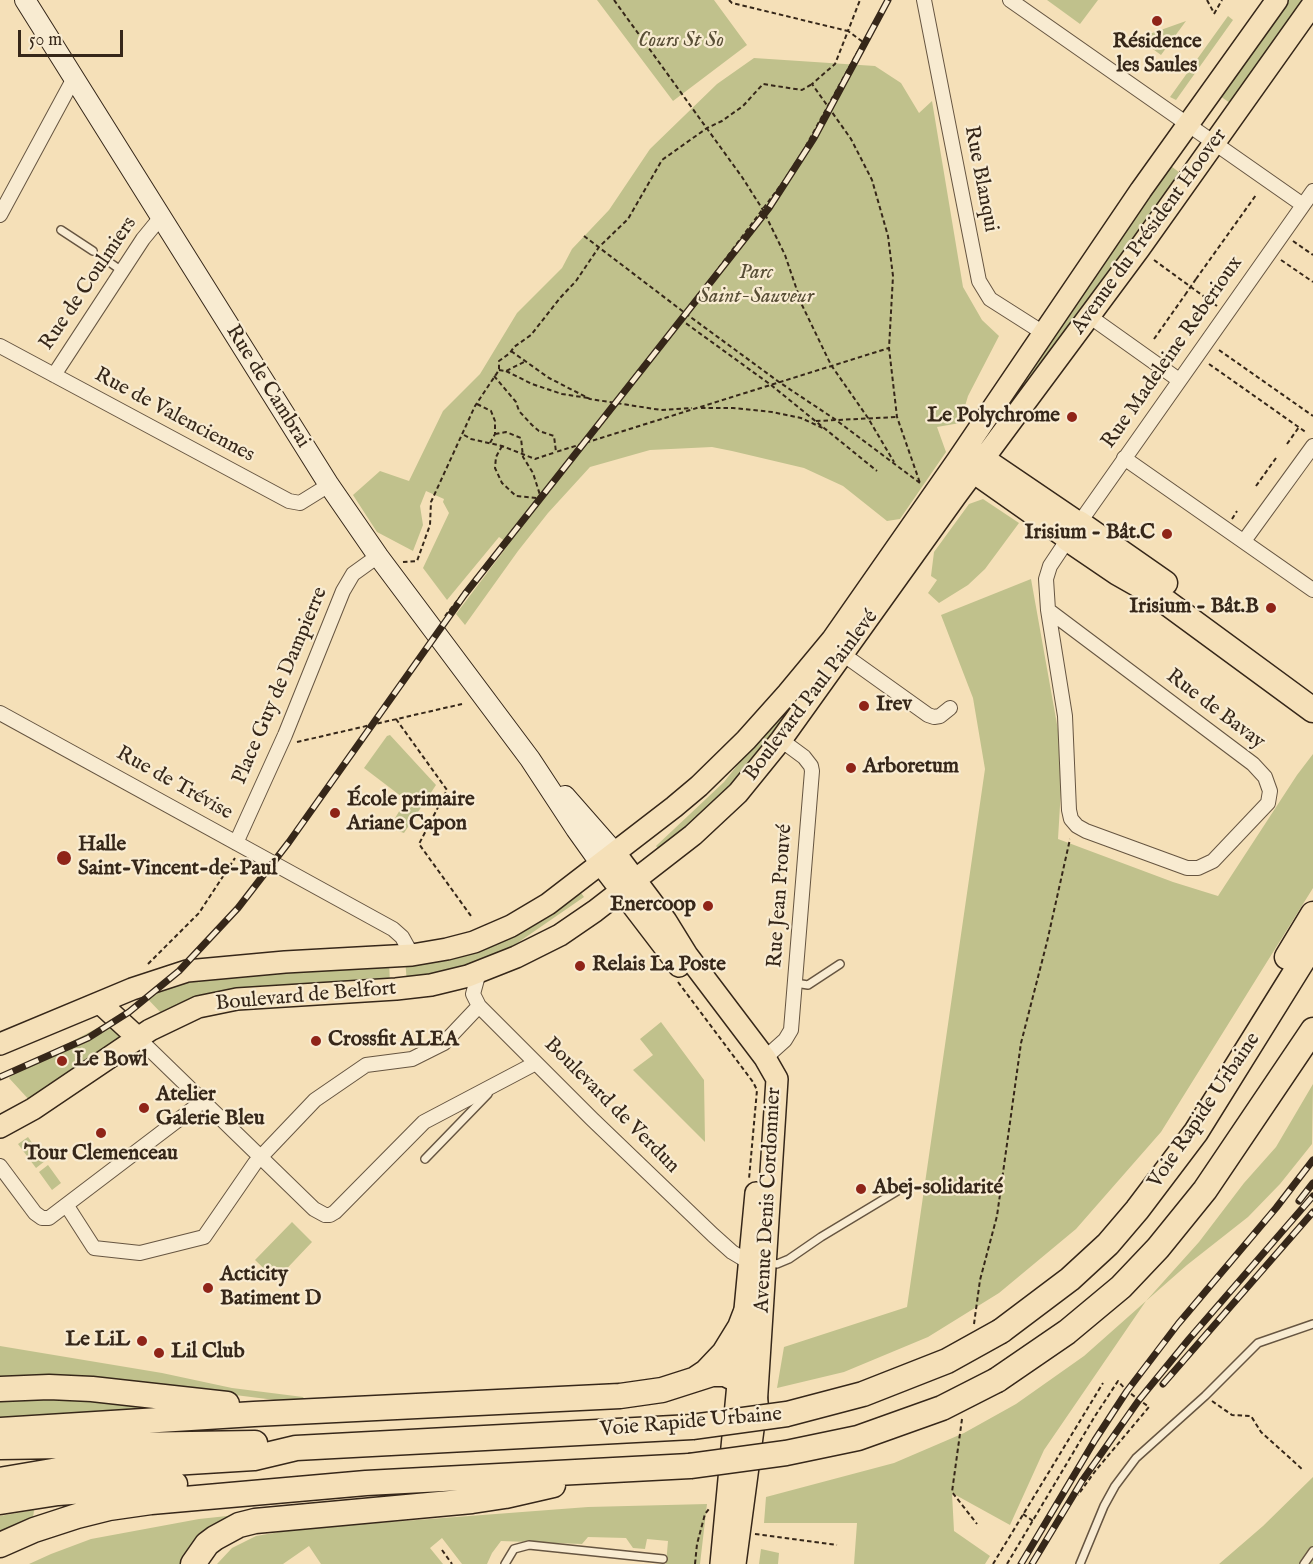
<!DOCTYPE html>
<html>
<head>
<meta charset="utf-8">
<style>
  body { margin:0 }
  #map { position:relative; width:1313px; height:1564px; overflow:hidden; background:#f5e0b8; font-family:"IM FELL English",serif }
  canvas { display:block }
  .scale { position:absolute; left:18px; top:30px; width:105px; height:27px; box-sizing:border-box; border:3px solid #362719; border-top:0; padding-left:8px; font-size:18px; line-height:21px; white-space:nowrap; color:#362719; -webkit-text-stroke:4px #f8ebd1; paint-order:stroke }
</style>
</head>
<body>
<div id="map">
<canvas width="1313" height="1564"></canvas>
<div class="scale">50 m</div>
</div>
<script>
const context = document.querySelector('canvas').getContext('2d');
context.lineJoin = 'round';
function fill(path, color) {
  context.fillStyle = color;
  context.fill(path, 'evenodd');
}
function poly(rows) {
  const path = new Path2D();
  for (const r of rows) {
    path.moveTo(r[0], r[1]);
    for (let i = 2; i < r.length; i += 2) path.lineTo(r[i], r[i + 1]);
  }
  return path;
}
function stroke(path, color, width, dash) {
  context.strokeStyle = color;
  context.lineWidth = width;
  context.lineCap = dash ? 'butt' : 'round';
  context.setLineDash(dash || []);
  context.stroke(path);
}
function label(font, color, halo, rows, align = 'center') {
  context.font = font + ' "IM FELL English",serif';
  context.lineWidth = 4.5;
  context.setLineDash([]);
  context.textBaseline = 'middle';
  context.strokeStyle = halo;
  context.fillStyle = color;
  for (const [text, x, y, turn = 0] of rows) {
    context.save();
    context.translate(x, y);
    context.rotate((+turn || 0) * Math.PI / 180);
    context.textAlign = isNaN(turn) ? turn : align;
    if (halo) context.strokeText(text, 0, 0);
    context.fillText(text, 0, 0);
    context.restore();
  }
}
const green = poly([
  [597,0,714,0,747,45,673,101],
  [1047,0,1098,0,1080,24],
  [1285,0,1308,0,1233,105,1217,94],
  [1228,16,1233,20,1176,100,1170,97],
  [1186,21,1161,55,1143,42,1136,49,1127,42],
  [754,58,875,66,901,83,919,113,932,101,963,287,982,320,999,336,968,396,960,423,937,427,946,452,900,519,887,521,843,486,804,468,732,451,712,447,650,450,590,467,548,513,518,551,465,625,456,614,509,544,499,537,447,600,423,568,449,513,443,502,444,499,426,491,420,506,423,525,413,551,377,532,353,495,380,471,409,481,443,411,480,374,517,313,562,268,572,249,609,210,650,149,717,84],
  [1168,164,1183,175,1002,422,995,418],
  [983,499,1019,523,985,569,968,585,939,603,928,593,937,580,931,576,934,552,969,504],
  [920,535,731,790,661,852,656,846,724,782],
  [1031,579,1058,730,1061,789,1058,839,1173,882,1218,896,1297,775,1313,754,1313,888,1161,1132,1076,1229,999,1293,928,1337,844,1372,777,1388,784,1347,907,1307,985,769,973,698,941,615],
  [390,735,436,785,404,833,389,828,406,800,364,768,387,736],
  [579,890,584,897,497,957,407,983,405,959],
  [389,960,390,985,164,1016,141,992,180,977],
  [109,1022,124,1037,31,1102,9,1078,19,1066,65,1045],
  [661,1022,704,1080,705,1142,633,1070,653,1055,640,1039],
  [1313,1084,1312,1144,1280,1184,1248,1217,1187,1265,1146,1301,1044,1450,1010,1525,952,1493,954,1531,990,1556,985,1564,854,1564,857,1523,764,1523,766,1497,894,1463,964,1433,1016,1404,1084,1356,1146,1301,1199,1242,1244,1183,1276,1147],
  [28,1137,45,1161,36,1168,18,1144],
  [48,1165,61,1183,52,1190,39,1172],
  [292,1222,312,1242,276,1280,255,1260],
  [0,1346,162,1373,232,1388,303,1397,307,1404,203,1391,0,1379],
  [0,1394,183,1407,0,1420],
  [1313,1477,1313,1564,1219,1564,1263,1526],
  [707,1504,700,1564,666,1564,668,1541,647,1539,645,1549,633,1548,626,1538,588,1537,582,1544,501,1541,492,1553,487,1564,462,1564,442,1538,430,1548,443,1564,321,1564,309,1546,283,1564,217,1564,232,1548,256,1536,298,1529,588,1507],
  [34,1510,33,1519,0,1533,0,1516],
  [255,1513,183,1564,29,1564,51,1554,91,1539,199,1519],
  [761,1549,779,1553,778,1564,759,1564]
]);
const path = poly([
  [614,0,742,177,763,210,785,255,802,305,831,365,868,418,894,462],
  [729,0,732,3,848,31,835,64,812,84,851,139,872,180,888,236,893,276,889,348,897,417,920,483],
  [1207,0,1214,13],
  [1214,14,1222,0],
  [584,236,685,313,779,382,836,420,920,483],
  [1293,241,1313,255],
  [1154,260,1217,306],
  [1281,260,1313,282],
  [1196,279,1256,195],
  [680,319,771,385,877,471],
  [1154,339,1185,295],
  [1219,350,1313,416],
  [511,351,549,378,590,399,661,410,692,408],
  [1209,364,1307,433],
  [499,370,506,371,526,361],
  [506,371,532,384,562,394,588,398],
  [494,376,516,402,519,411,532,425,539,431,554,436,556,452,889,348],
  [477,404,491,411,495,421,495,434,490,443],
  [701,408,733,408,772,412,801,418,827,430],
  [816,421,897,417],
  [495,434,506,432,521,438,523,457,533,473,540,495],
  [464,435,471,439,502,446,535,459,556,452],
  [1287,444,1299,427],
  [502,446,496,457,495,468,502,483,516,496,537,498],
  [1256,486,1276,458],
  [1232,519,1237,511],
  [403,562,417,561,430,525,431,502,475,406,499,370,499,361,510,353,514,347,531,335,560,298,576,281,599,247,628,219,662,160,707,128,722,121,743,106,763,84,802,90,812,84],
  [445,616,685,313,783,182,802,153,863,42,848,31,860,0],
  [396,719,447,790,419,844,471,916],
  [297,742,462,704],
  [148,964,199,913,235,858],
  [678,982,753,1082,757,1090,749,1179],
  [974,1324,980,1280,997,1216,1021,1043,1047,942,1070,839],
  [1212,1401,1232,1415,1251,1416,1261,1432,1302,1469],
  [962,1419,952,1492,977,1524],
  [1023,1514,1033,1521],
  [755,1534,837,1545],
  [442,1550,452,1564],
  [695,1564,697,1544,705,1514,709,1509],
  [993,1564,1103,1383],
  [1007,1564,1095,1416,1118,1381,1127,1391,1149,1407,1096,1470,1078,1495]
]);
const lane = poly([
  [61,230,93,251],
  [112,264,122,271],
  [795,983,808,985,840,964],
  [425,1159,488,1094],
  [768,1262,777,1264,789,1259,821,1237,909,1184],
  [505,1564,514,1549,529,1545,663,1559],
  [1080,1564,1104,1506,1115,1486,1136,1458,1205,1396,1258,1343,1313,1324],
  [1304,1564,1313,1551]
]);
const street = poly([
  [924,0,979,281,990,299,1045,334],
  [1010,0,1303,205],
  [0,215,74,78],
  [1089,316,1179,380],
  [0,346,289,501,300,503,329,485],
  [54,375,143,239,161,217],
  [1124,458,1313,590],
  [1244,541,1313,446],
  [1048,610,1253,764,1265,777,1270,791,1268,803,1213,861,1198,868,1187,868,1086,831,1077,826,1071,819,1069,810,1065,716,1048,610,1046,579,1050,566,1068,539,1313,191],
  [844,655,928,715,934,717,940,716,950,708],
  [0,713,393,929,402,937,412,955],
  [236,843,285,735,343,591,353,574,378,556],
  [479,972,473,994,479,1006,592,1119,713,1235,732,1252,742,1258],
  [138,1038,314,1209,325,1215,330,1215,335,1212,424,1122,536,1063],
  [765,1058,785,1040,791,1030,812,771,811,766,804,757,781,740],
  [0,1166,35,1213,42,1218,49,1218,203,1101],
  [67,1206,94,1248,140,1253,204,1237,255,1163,315,1100,366,1065,412,1059,444,1043,479,1006]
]);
const secondary = poly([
  [25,0,329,485,378,556,530,759,576,829,601,864],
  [565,796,615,853]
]);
const primary = poly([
  [973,451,1079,523],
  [963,465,1068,539],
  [615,853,666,921,687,955,765,1058,777,1079,756,1407,735,1564],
  [601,864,679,966],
  [100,1003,138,1038],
  [0,1044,132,989,187,971,285,962,412,955,447,949,474,942,511,926,548,904,674,807,699,786,746,740,788,693,832,640,957,461,1141,190,1277,0],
  [0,1127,33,1109,150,1030,198,1007,237,999,396,989,431,985,468,976,516,957,560,935,595,911,693,835,738,793,781,740,955,497,1139,249,1313,4],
  [721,1564,756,1193]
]);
const highway = poly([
  [1079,523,1165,583],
  [1068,539,1118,573,1155,594,1313,710],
  [1287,957,1313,914],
  [1001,1331,1070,1279,1108,1244,1137,1210,1196,1132,1313,944],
  [697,1378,706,1372,724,1353,740,1327,745,1314],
  [997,1380,1067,1332,1121,1287,1158,1248,1205,1190,1313,1030],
  [0,1389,49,1387,92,1389,227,1404],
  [0,1430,254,1414,620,1396,662,1390,712,1374,725,1374,748,1385,755,1398,756,1407],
  [0,1447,255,1443],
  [0,1480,58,1470,254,1458,296,1448,692,1427],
  [0,1502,58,1493,175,1484],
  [0,1545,34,1530,77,1516,109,1508,151,1502,366,1483,690,1466],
  [193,1564,207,1544,215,1538,239,1525,255,1521,472,1501,505,1496,553,1485]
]);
const rail = poly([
  [0,1077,88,1038,129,1012,179,971,238,908,289,842,465,594,769,208,814,138,888,0],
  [1299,1201,1313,1183],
  [1163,1384,1313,1212],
  [1021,1564,1095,1440,1127,1391,1178,1324,1276,1208,1313,1160],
  [1032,1564,1082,1481,1139,1400,1189,1339,1313,1196]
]);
const pathBridge = poly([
  [1185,295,1196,279]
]);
const highwayBridge = poly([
  [692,1427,787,1414,863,1394,947,1361,1001,1331],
  [690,1466,786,1453,858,1438,942,1408,997,1380]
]);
const markers = [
  [1157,21,6,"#8f2418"],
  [1072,417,6,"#8f2418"],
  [1167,534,6,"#8f2418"],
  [1271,608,6,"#8f2418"],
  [864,706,6,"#8f2418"],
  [851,768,6,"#8f2418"],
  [335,813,6,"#8f2418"],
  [64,858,8,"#8f2418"],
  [708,906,6,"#8f2418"],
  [580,966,6,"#8f2418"],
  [316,1041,6,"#8f2418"],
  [62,1061,6,"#8f2418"],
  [144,1108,6,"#8f2418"],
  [101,1133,6,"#8f2418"],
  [861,1189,6,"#8f2418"],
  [208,1288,6,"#8f2418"],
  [142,1341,6,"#8f2418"],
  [159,1353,6,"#8f2418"]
];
const parkNames = [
  ["Cours St So",681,42],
  ["Parc",756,274],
  ["Saint-Sauveur",756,298]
];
const poiNames = [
  ["Résidence",1157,43,"center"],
  ["les Saules",1157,67,"center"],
  ["Le Polychrome",1060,417,"right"],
  ["Irisium - Bât.C",1155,534,"right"],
  ["Irisium - Bât.B",1259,608,"right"],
  ["Irev",876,706],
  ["Arboretum",863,768],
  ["École primaire",347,801],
  ["Ariane Capon",347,825],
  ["Halle",78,846],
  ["Saint-Vincent-de-Paul",78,870],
  ["Enercoop",696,906,"right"],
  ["Relais La Poste",592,966],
  ["Crossfit ALEA",328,1041],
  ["Le Bowl",74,1061],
  ["Atelier",156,1096],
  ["Galerie Bleu",156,1120],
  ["Tour Clemenceau",101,1155,"center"],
  ["Abej-solidarité",873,1189],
  ["Acticity",220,1276],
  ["Batiment D",220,1300],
  ["Le LiL",130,1341,"right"],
  ["Lil Club",171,1353]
];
const streetNames = [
  ["Rue Blanqui",980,179,79],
  ["Avenue du Président Hoover",1150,232,-54],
  ["Rue de Coulmiers",89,284,-56],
  ["Rue Madeleine Reberioux",1173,353,-55],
  ["Rue de Cambrai",267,387,58],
  ["Rue de Valenciennes",174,416,28],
  ["Place Guy de Dampierre",281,686,-67],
  ["Boulevard Paul Painlevé",812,696,-53],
  ["Rue de Bavay",1215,710,37],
  ["Rue de Trévise",174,784,29],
  ["Rue Jean Prouvé",781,896,-86],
  ["Boulevard de Belfort",306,997,-5],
  ["Boulevard de Verdun",611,1106,45],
  ["Voie Rapide Urbaine",1205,1111,-56],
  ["Avenue Denis Cordonnier",769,1200,-87],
  ["Voie Rapide Urbaine",691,1423,-5]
];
fill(green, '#c0c18c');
stroke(lane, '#665541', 10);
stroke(street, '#665541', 16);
stroke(secondary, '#362719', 22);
stroke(primary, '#362719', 24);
stroke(highway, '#362719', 27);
stroke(path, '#362719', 2, [4.5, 3]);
stroke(lane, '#f8ebd1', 7);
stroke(street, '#f8ebd1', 14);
stroke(secondary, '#f8ebd1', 20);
stroke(primary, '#f5e0b8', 21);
stroke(highway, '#f5e0b8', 24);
stroke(rail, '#362719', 7);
stroke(rail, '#f8ebd1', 4.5, [14]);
stroke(highwayBridge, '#362719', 27, []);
stroke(pathBridge, '#362719', 2, [4.5, 3]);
stroke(highwayBridge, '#f5e0b8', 24);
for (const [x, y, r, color] of markers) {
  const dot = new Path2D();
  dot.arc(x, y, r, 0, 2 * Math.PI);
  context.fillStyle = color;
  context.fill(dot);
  stroke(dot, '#f8ebd1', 2);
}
label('italic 21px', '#584e36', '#f8ebd1', parkNames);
label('bold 21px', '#362719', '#f8ebd1', poiNames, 'left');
label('21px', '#362719', '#f8ebd1', streetNames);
</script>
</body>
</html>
